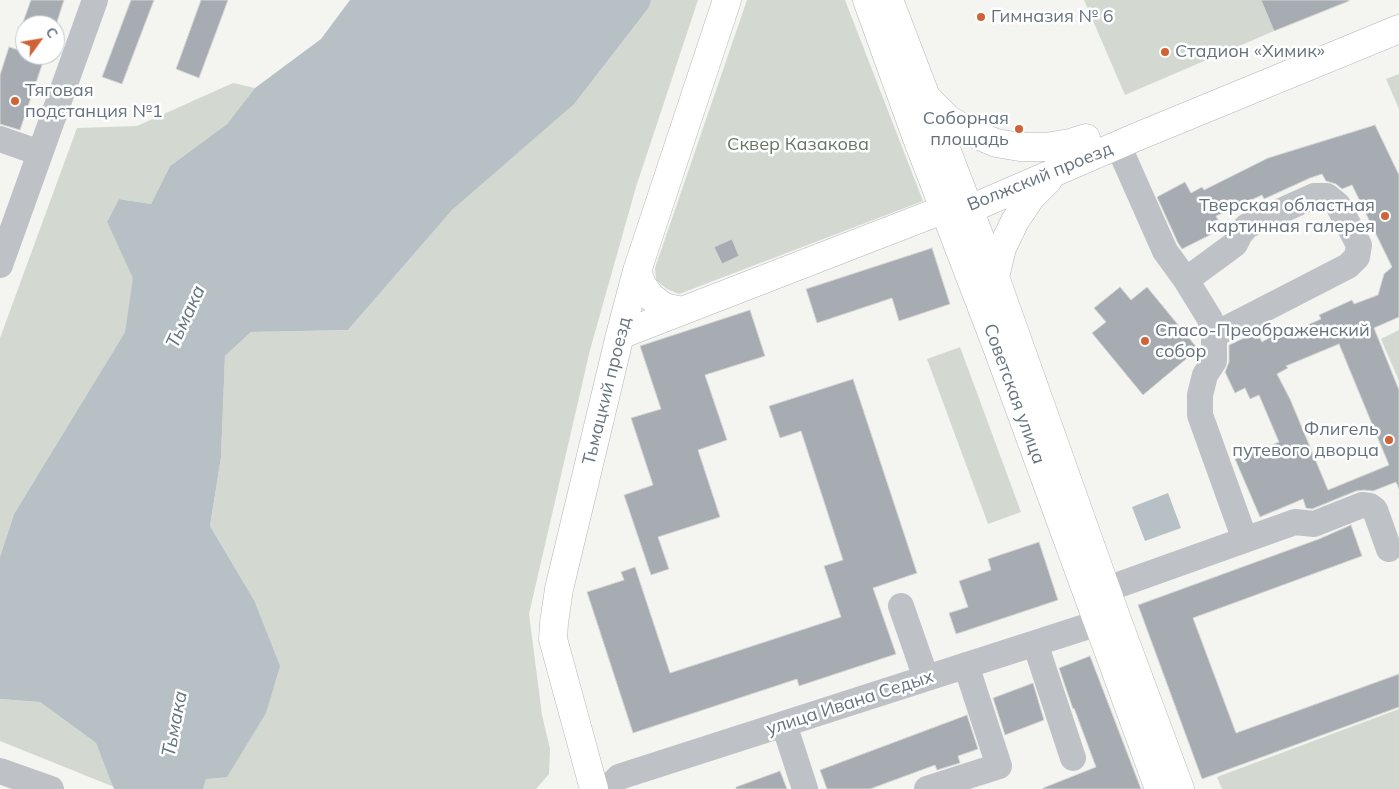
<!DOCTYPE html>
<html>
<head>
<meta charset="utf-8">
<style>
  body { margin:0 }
  #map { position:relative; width:1399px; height:789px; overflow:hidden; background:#f4f4f1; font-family:Mulish,sans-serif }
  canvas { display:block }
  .north { position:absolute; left:15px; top:15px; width:50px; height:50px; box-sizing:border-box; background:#fff; border:1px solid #c2c7cc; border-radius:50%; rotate:58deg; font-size:14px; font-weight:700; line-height:20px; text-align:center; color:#66737f }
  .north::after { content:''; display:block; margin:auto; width:18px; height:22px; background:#d06235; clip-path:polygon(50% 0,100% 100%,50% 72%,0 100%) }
</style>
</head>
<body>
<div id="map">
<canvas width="1399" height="789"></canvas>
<div class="north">С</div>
</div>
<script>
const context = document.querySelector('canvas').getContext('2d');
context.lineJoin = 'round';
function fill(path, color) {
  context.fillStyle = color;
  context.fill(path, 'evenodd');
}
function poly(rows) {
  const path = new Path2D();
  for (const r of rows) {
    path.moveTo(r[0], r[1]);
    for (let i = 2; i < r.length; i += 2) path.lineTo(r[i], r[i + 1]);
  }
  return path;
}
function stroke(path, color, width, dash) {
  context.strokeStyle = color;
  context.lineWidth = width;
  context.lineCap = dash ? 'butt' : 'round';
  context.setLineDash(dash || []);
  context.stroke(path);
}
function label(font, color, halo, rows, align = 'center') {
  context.font = font + ' Mulish,sans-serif';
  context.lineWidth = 5;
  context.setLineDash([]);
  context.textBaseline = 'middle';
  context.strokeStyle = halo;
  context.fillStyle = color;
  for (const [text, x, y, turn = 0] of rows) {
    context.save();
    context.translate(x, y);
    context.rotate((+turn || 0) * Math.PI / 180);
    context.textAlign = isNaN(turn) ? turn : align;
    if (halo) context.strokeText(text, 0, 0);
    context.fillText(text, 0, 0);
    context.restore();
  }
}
const green = poly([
  [651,0,698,0,636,187,590,350,529,614,542,715,550,749,549,774,536,789,203,789,254,600,210,526,221,457,225,356,251,332,348,330,453,209],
  [747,0,845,0,923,201,679,294,667,289,656,280,655,268],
  [1084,0,1351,0,1274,31,1125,95],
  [1399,74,1399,109,1386,79],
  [233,83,255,88,227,124,170,166,151,204,119,199,107,222,134,278,125,332,14,514,0,557,0,338,77,128,137,126],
  [1399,330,1399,381,1381,339],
  [960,347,1021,512,988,524,927,359],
  [0,699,40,702,96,743,114,787,0,741],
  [1399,709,1399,789,1222,789,1217,777]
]);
const water = poly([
  [350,0,651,0,649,7,574,104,453,209,348,330,251,332,225,356,221,457,210,526,254,600,280,666,266,713,227,777,206,779,203,789,114,789,96,743,40,702,0,699,0,557,14,514,125,332,133,278,107,222,119,199,151,204,170,166,227,124,255,88,321,39],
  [1168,493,1181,528,1145,541,1132,507]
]);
const building = poly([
  [31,0,64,0,56,25,22,25,31,0],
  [131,0,154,0,122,84,102,77,131,0],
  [201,0,228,0,199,78,176,69,201,0],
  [1261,0,1348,0,1349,1,1274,31,1261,0],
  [9,47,25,52,25,55,34,55,44,59,20,130,0,124,0,75,9,47],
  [1375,125,1399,175,1399,317,1374,328,1399,390,1399,489,1396,482,1373,491,1364,490,1356,491,1312,509,1306,508,1303,499,1260,517,1235,459,1279,442,1259,395,1250,399,1245,388,1235,393,1225,372,1229,362,1229,345,1257,332,1262,342,1272,336,1274,340,1321,319,1319,315,1352,300,1354,304,1378,295,1384,274,1392,267,1352,185,1342,189,1336,184,1326,181,1322,174,1310,178,1264,199,1262,195,1216,216,1218,220,1207,225,1212,234,1182,249,1178,243,1157,197,1185,182,1191,193,1202,187,1204,190,1268,158,1375,125],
  [1339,344,1389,465,1328,490,1290,399,1277,374,1288,368,1286,366,1339,344],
  [732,239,739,256,722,264,714,247,732,239],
  [932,248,950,304,899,321,892,298,817,323,806,289,932,248],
  [1120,287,1131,300,1147,287,1198,349,1143,395,1092,333,1106,322,1094,308,1120,287],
  [750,310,765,356,705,375,727,440,698,450,720,517,658,537,669,569,651,575,624,495,653,485,631,418,661,409,640,346,750,310],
  [853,379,917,573,873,588,896,654,799,686,797,679,633,733,587,592,624,580,621,572,635,567,670,673,841,617,824,566,843,560,801,431,780,438,769,406,853,379],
  [1351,525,1362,556,1193,618,1236,733,1399,674,1399,707,1202,779,1138,605,1319,539,1351,525],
  [1039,542,1058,600,956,634,949,613,968,607,959,581,991,570,988,559,1039,542],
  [1090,656,1133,768,1141,789,1043,789,1043,788,1096,767,1074,708,1073,709,1059,668,1090,656],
  [1033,683,1044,720,1005,735,993,698,1033,683],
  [967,715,978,749,958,756,960,763,937,770,935,765,870,789,827,789,820,770,967,715],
  [780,771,787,789,736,789,736,787,780,771]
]);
const minor = poly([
  [0,139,40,153],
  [1118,145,1165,251,1186,280,1210,319,1214,335,1214,361,1205,375,1200,395,1200,415,1245,540],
  [0,265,95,0],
  [1186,280,1235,244,1240,234,1247,226,1314,196,1327,196,1338,205,1359,245,1357,257,1348,266,1214,335],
  [1107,589,1295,522,1314,524,1362,505,1370,506,1375,510,1389,549],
  [901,606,926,678],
  [1035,643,1073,758],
  [784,724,805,789],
  [0,771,51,789],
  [607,789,619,777,1098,623],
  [927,789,999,766,966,665]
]);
const major = poly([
  [867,0,915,133,997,347,1159,789],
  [889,0,995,277,1116,617,1180,789],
  [930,101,948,119,961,127,975,134,996,143,1020,147,1045,147,1070,143,1086,138],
  [637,271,642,285,650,296,661,305,668,308,682,311],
  [995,277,1002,248,1015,221,1031,197,1048,180],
  [620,335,945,209,970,209,1134,138,1399,29],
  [594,789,553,639,554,623,559,589,620,335,637,271,727,0]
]);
const markers = [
  [981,17,5,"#d06235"],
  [1165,52,5,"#d06235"],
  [15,101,5,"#d06235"],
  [1019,129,5,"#d06235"],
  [1385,216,5,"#d06235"],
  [1145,341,5,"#d06235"],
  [1389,440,5,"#d06235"]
];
const poiNames = [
  ["Гимназия № 6",991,17],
  ["Стадион «Химик»",1175,52],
  ["Тяговая",25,91],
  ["подстанция №1",25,112],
  ["Соборная",1009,119,"right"],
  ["площадь",1009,140,"right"],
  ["Тверская областная",1375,206,"right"],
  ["картинная галерея",1375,227,"right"],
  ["Спасо-Преображенский",1155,331],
  ["собор",1155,352],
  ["Флигель",1379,430,"right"],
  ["путевого дворца",1379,451,"right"]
];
const parkNames = [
  ["Сквер Казакова",798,145]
];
const streetNames = [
  ["Волжский проезд",1040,177,-22],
  ["Тьмацкий проезд",607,391,-76],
  ["Советская улица",1014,394,70],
  ["улица Ивана Седых",850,703,-18]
];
const waterNames = [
  ["Тьмака",186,317,-65],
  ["Тьмака",175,724,-79]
];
fill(green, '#d3d9d1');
fill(water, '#b7c0c5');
fill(building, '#a6acb1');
stroke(building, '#d5d6d4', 1);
stroke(major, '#b2b5b9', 29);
stroke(minor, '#bec1c5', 26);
stroke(major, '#fff', 28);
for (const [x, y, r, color] of markers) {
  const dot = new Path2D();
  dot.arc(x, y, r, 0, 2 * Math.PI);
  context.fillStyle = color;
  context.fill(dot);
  stroke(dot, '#fff', 2);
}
label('18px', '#66737f', '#fff', poiNames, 'left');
label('18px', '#677764', '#fff', parkNames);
label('18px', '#66737f', '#fff', streetNames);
label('italic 19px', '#62737c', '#fff', waterNames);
</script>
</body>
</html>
